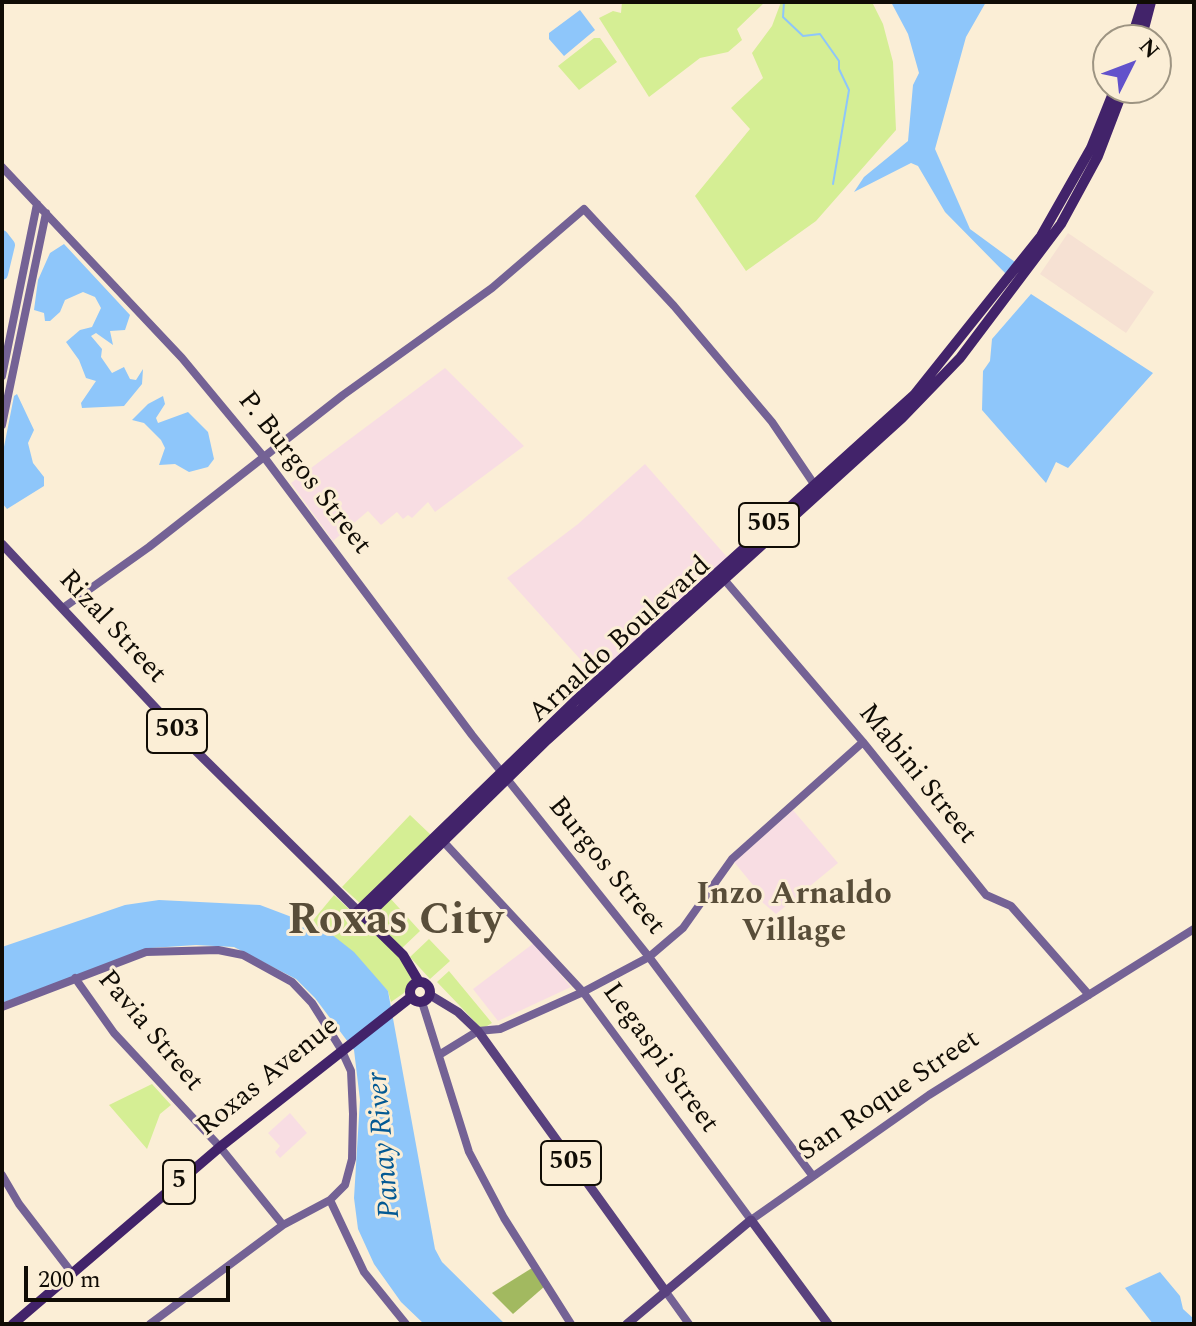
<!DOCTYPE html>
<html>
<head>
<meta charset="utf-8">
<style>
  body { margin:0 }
  #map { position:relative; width:1196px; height:1326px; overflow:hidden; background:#fbeed6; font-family:Spectral,serif }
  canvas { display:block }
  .frame { position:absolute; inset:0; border:4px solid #100c05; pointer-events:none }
  .north { position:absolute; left:1092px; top:24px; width:80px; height:80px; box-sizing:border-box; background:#fbeed6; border:2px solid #9d9482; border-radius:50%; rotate:48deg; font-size:22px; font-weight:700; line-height:32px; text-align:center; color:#100c05 }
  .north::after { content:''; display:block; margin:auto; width:28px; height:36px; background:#6252cb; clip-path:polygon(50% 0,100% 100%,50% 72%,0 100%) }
  .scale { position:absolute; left:24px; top:1266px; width:206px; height:36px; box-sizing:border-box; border:4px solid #100c05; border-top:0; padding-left:10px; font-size:24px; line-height:28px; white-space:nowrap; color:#100c05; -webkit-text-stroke:6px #fbeed6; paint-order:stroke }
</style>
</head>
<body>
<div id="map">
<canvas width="1196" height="1326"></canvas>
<div class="frame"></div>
<div class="north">N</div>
<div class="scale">200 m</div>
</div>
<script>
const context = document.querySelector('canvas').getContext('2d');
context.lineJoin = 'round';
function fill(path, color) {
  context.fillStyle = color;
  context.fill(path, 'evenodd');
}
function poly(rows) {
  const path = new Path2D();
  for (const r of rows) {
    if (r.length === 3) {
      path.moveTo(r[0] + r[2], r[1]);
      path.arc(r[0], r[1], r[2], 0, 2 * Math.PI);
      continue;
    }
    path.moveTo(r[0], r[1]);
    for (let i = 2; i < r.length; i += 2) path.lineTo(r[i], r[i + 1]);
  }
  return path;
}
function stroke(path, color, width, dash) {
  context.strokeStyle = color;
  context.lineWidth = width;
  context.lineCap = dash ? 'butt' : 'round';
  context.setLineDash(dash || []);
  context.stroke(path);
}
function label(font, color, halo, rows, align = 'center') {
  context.font = font + ' Spectral,serif';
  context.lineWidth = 6;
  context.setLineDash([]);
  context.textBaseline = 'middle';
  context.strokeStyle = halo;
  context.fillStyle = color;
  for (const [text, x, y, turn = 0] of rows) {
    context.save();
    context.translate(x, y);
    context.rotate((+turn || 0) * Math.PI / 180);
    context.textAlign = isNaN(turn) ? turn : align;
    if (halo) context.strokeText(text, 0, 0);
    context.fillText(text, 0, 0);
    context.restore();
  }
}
const industrial = poly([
  [1068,233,1154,292,1126,333,1040,274]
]);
const education = poly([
  [445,368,524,446,435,512,428,502,412,518,408,515,403,519,397,512,381,525,368,511,333,541,291,483],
  [645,464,727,557,598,679,507,578,578,524],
  [793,810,838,863,776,914,762,902,762,896,734,862],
  [534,943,571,987,498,1021,473,989],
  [290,1113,307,1133,280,1158,275,1152,280,1146,268,1133]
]);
const green = poly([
  [622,2,765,2,737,29,742,40,728,52,700,58,649,97,599,18,613,11,621,13],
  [781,2,872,2,883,24,893,62,896,130,816,221,746,271,695,196,750,129,731,108,763,78,752,53,772,26],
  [594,38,600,38,617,62,579,90,558,66],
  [410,815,431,835,361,904,342,887],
  [334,895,403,960,412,980,404,993,391,1002,388,991,326,930,310,924],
  [390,898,420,931,401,949,371,916],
  [429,939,450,961,430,979,410,957],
  [449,971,492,1023,482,1029,437,982],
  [152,1084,171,1105,160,1114,147,1149,109,1105]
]);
const forest = poly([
  [532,1268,545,1286,513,1314,492,1293]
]);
const water = poly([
  [891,2,986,2,966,37,935,149,970,229,1015,262,1007,275,945,212,918,166,911,163,854,192,864,177,908,141,913,85,919,73,908,34],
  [580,10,595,30,564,56,549,39,549,33],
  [64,244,130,315,125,330,110,331,113,345,96,333,91,336,102,349,101,357,112,373,124,367,130,379,136,380,143,369,142,384,124,406,82,408,81,403,96,381,86,378,79,360,66,342,80,330,92,327,101,308,95,297,83,292,65,300,60,312,50,321,45,321,44,313,34,310,38,280,50,253],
  [1031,294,1153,373,1068,468,1056,462,1046,483,982,410,983,371,990,361,992,339],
  [17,394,34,430,28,443,33,463,44,477,44,486,7,509,2,503,2,457,14,396],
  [163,396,165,404,156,418,158,423,188,412,208,432,214,459,208,467,189,472,175,464,159,465,165,448,161,440,144,423,132,420,148,404],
  [159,900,260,905,326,930,354,952,388,991,435,1249,442,1262,505,1324,424,1324,401,1302,374,1264,358,1229,354,1198,360,1100,354,1050,315,998,296,979,234,947,196,945,151,948,2,1003,2,947,125,905],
  [1160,1272,1180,1296,1183,1309,1194,1319,1190,1324,1153,1324,1125,1288]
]);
const stream = poly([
  [784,2,783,17,803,36,820,34,839,61,839,69,849,90,833,184]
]);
const river = poly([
  [2,236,9,245,2,274]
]);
const secondary = poly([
  [2,167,182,358,264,457,472,735,649,957,812,1175],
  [2,376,37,204],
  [2,425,46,213],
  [722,577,863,742,986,895,1011,906,1089,995],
  [63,608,149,547,343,395,492,288,584,209,674,306,772,422,816,487],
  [440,838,583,992,751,1220,929,1095,1194,929],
  [75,978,114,1033,220,1147,283,1225],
  [422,1002,469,1152,504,1218,571,1324],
  [2,1007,146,952,218,950,243,955,292,982,312,1003,341,1049,351,1071,353,1114,352,1159,345,1185,330,1200,283,1225,150,1324],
  [439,1055,478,1031,500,1029,583,992,649,957,683,928,732,859,863,742],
  [2,1175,19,1204,72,1273],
  [330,1200,364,1272,406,1324],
  [666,1292,689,1324]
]);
const primary = poly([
  [2,544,195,750,358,911],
  [430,995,458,1012,478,1031,666,1292],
  [627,1324,751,1220,828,1324]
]);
const highway = poly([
  [1131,40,1143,2],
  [1141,40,1151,2],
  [365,918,547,740,902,418,960,358,1061,224,1098,156,1124,88],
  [420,992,10],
  [419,982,403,955,358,911,575,701,914,395,1041,236,1091,148,1115,88],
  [13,1324,220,1147,411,997]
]);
const shields = [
  [769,525,60],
  [177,731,60],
  [571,1163,60],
  [179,1182,32]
];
const shieldNames = [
  ["505",769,525],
  ["503",177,731],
  ["505",571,1163],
  ["5",179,1182]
];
const streetNames = [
  ["P. Burgos Street",303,474,52],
  ["Rizal Street",111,628,47],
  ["Arnaldo Boulevard",621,641,-42],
  ["Mabini Street",916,775,51],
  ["Burgos Street",605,867,51],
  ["Pavia Street",149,1032,50],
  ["Legaspi Street",659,1059,54],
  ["Roxas Avenue",269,1078,-39],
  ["San Roque Street",890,1097,-34]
];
const waterNames = [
  ["Panay River",386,1145,-95]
];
const quarterNames = [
  ["Inzo Arnaldo",794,897],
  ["Village",794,934]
];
const townNames = [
  ["Roxas City",395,924]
];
fill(industrial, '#f6e1d3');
fill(education, '#f8dde3');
fill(green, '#d5ee94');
fill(forest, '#a2b960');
fill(water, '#8ec6fa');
stroke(stream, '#8ec6fa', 2);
stroke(river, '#8ec6fa', 12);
stroke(secondary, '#746295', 8);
stroke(primary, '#59417e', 9);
stroke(highway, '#42236a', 10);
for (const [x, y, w] of shields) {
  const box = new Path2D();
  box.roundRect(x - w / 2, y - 22, w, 44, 6);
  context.fillStyle = '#fbeed6';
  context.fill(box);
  stroke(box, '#100c05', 2);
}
label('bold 26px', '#100c05', null, shieldNames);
label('28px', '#100c05', '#fbeed6', streetNames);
label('italic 30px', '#035993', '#fbeed6', waterNames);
label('bold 32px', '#584d39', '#fbeed6', quarterNames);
label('bold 44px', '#584d39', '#fbeed6', townNames);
</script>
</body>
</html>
